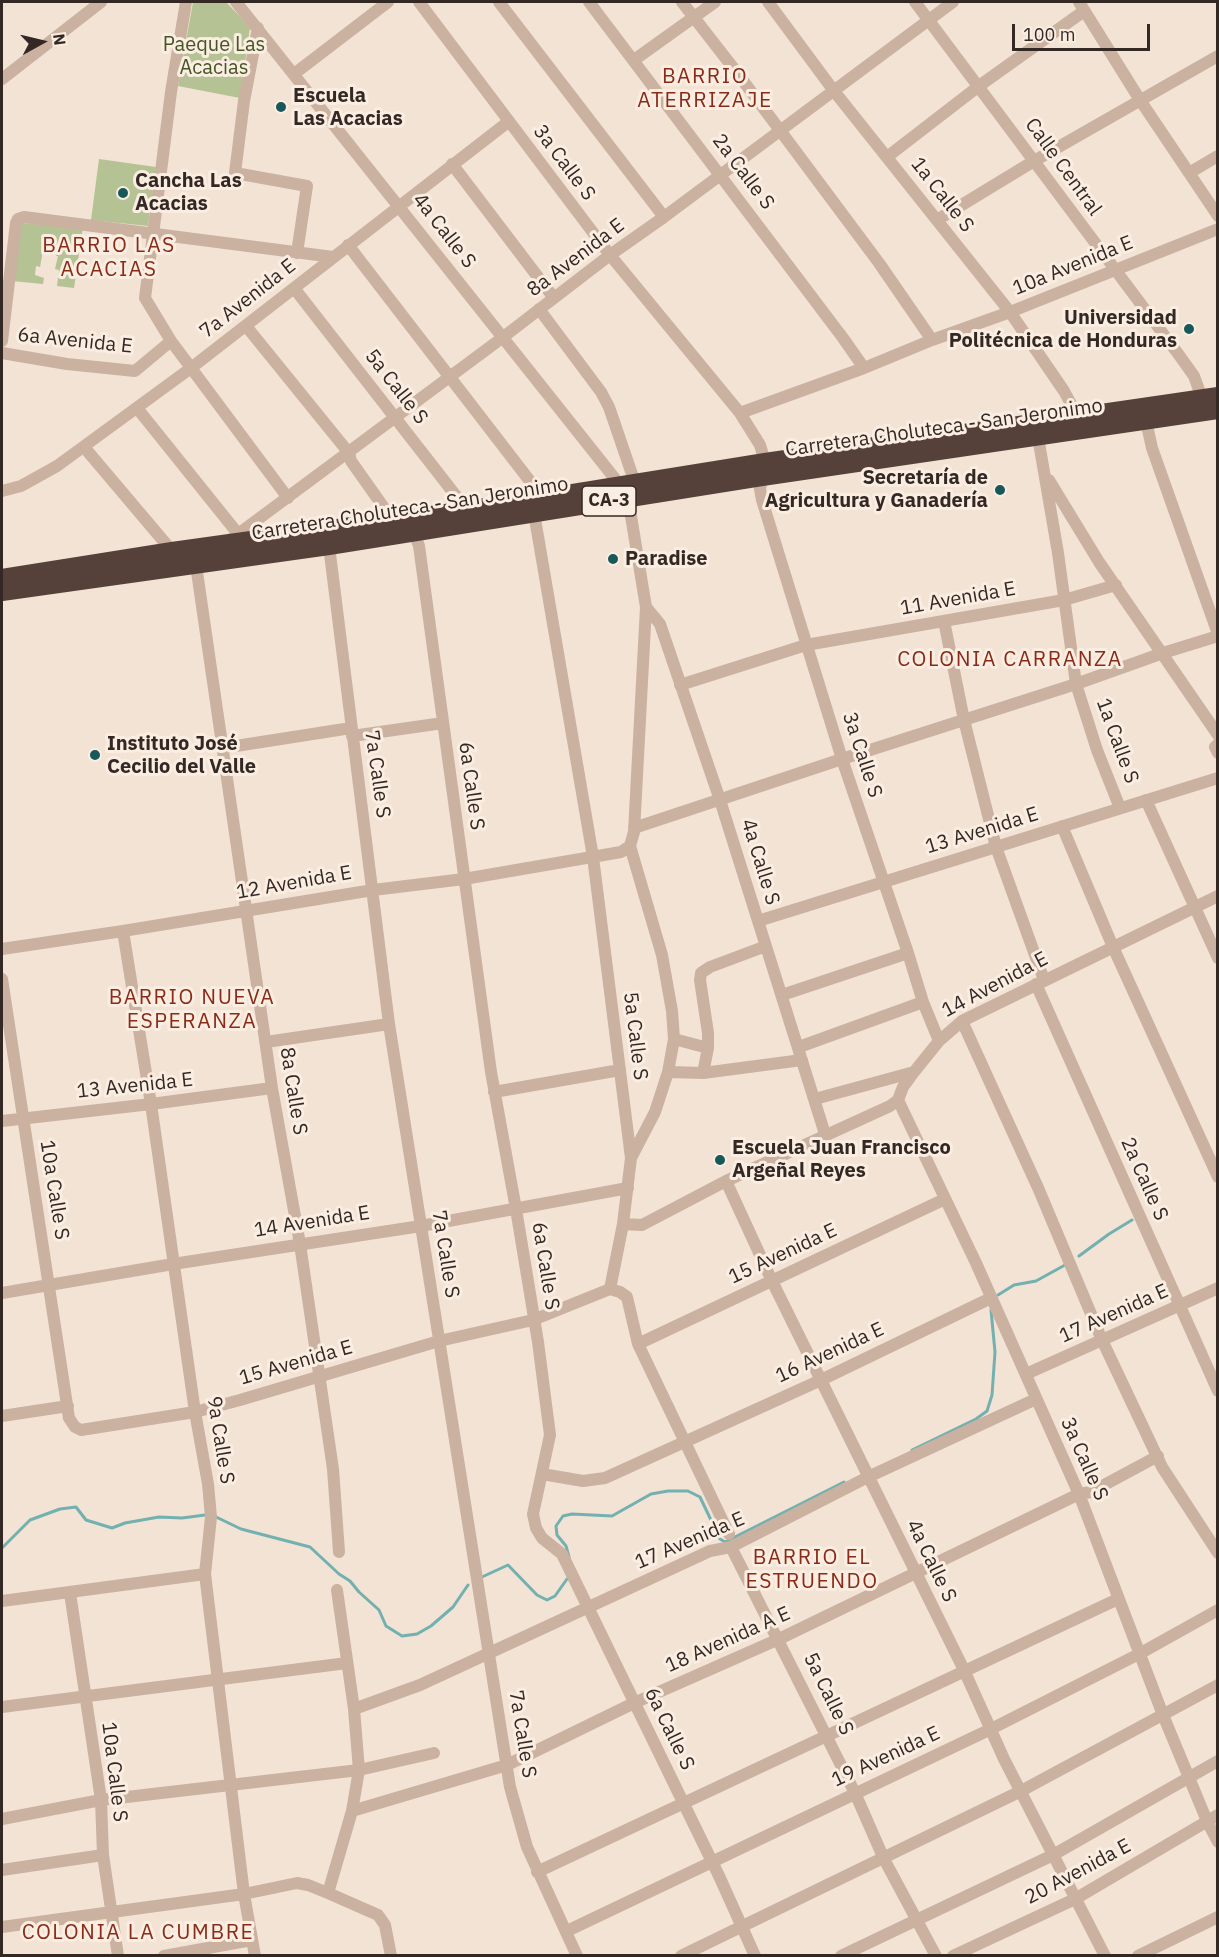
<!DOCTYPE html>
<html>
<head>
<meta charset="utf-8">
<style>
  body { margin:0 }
  #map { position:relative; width:1219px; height:1957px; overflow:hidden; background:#f2e3d5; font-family:"IBM Plex Sans",sans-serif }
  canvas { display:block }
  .frame { position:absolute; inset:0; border:3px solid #342824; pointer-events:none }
  .north { position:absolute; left:12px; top:12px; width:60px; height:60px; -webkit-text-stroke:4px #faede1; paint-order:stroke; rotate:82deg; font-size:16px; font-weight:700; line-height:24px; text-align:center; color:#342824 }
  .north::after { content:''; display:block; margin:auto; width:21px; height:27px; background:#342824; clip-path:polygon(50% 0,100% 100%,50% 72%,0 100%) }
  .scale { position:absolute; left:1012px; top:24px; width:138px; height:27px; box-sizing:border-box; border:3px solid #342824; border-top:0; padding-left:8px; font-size:18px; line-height:21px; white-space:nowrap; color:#342824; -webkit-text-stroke:4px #faede1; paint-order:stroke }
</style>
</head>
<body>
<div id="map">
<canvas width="1219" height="1957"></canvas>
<div class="frame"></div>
<div class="north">N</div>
<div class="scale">100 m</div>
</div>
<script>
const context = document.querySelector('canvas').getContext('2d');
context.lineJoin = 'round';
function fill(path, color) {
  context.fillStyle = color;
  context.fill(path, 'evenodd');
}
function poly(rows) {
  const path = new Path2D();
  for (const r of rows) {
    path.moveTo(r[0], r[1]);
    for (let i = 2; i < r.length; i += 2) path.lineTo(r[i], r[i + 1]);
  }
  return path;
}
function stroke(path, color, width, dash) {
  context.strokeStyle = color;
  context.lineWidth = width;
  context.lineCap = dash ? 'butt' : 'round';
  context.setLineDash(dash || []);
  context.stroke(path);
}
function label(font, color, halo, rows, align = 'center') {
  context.font = font + ' "IBM Plex Sans",sans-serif';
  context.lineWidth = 6;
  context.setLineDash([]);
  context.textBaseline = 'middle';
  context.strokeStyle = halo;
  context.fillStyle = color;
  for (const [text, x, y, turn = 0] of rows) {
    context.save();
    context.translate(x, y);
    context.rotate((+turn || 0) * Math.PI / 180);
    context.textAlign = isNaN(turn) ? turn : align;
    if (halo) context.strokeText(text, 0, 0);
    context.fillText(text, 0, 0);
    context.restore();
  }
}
const green = poly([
  [193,2,226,2,250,27,240,98,178,86],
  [99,159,156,167,148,226,91,220],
  [21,223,83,227,74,288,57,286,59,270,55,269,58,256,56,256,57,247,44,245,40,267,36,266,35,275,44,278,43,284,12,281]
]);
const stream = poly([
  [1079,1256,1109,1234,1132,1220],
  [998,1295,1014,1285,1036,1281,1065,1265],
  [912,1450,976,1419,987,1411,992,1395,995,1352,991,1310],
  [214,1516,241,1529,310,1547,339,1574,350,1581,359,1592,379,1610,386,1626,402,1636,417,1634,431,1626,453,1607,468,1585],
  [2,1548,30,1520,60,1509,76,1507,86,1520,112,1528,125,1523,159,1517,182,1518,205,1515],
  [569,1557,566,1546,557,1535,556,1526,563,1516,572,1514,612,1516,651,1494,668,1491,688,1491,700,1497,720,1539,725,1542,844,1482],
  [482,1577,508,1565,537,1595,547,1600,555,1596,567,1579]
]);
const minor = poly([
  [186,2,171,92,145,298,171,341,288,498],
  [236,2,620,485],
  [419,2,610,255,740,413,760,445,765,462,760,489,762,500,842,759,908,953,923,1002,939,1041],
  [499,2,664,217],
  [589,2,843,338,864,368],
  [682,2,738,74,879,263,932,340],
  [768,2,834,91,1010,312,1064,391,1078,417],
  [915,2,1179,355,1194,376,1204,404],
  [1079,2,1140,100,1218,216],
  [258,28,244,101,235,173,307,186,297,253],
  [634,60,715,2],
  [294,74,388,2],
  [2,79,101,2],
  [887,157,979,86,1084,11],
  [452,164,554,298],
  [1189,173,1218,156],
  [937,220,1034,161,1218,56],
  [348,245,543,498],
  [294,288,467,510],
  [539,309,601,392,609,407,635,483],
  [246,326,349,453,351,461,387,512,398,524],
  [2,341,16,223,18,219,24,217,333,257],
  [2,353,67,364,135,371,171,341],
  [137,408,239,535],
  [740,413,864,368,932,340,1010,312,1218,229],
  [1146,421,1152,448,1218,634],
  [1038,437,1058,553,1076,684,1097,750,1120,808],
  [84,447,172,551],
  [1049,480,1099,562,1218,735],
  [2,491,21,486,57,466,191,368,508,122],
  [628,498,646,607,660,624,720,800,825,1134],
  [534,513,593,857,631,1158,623,1224,610,1289],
  [414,532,419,546,491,1072,516,1209,538,1342,550,1435,533,1514,536,1528,542,1538,562,1554,720,1878,755,1956],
  [230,540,502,338,610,255,664,217,953,2],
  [329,546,389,1024,510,1787,527,1847,577,1956],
  [196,565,272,1088,300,1244,333,1469,339,1552],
  [944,621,964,720,996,847,1044,980],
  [680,685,806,645,1064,600,1116,585],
  [352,736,443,723],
  [1218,744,1215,747,1218,753],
  [223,748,351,728],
  [1146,800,1218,958],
  [1062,826,1113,947,1218,1177],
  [634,828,842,759,1076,684,1163,653,1218,636],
  [630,846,662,955,672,1011,674,1039,668,1072,655,1112,631,1158],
  [758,921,1218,778],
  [123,931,151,1104,195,1412,208,1484,211,1517,205,1574,244,1894,255,1956],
  [2,949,123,931,373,890,464,879,621,852,630,846,634,832,646,607],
  [2,979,69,1418,75,1427,81,1430,195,1412,240,1400,439,1341,533,1320,610,1289],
  [1036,984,1218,1391],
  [782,995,908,953],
  [962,1021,1039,1190,1102,1340,1162,1467,1218,1553],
  [674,1039,708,1048],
  [266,1042,389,1024],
  [799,1047,923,1002],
  [668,1072,703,1073,802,1060],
  [703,1073,708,1048,708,1033,700,980,701,973,710,967,766,946],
  [494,1092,620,1070],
  [815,1099,914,1072],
  [898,1100,976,1263,1079,1494,1163,1715,1207,1821,1218,1842],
  [2,1121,151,1104,272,1088],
  [726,1181,772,1281,964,1670,1004,1759,1105,1956],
  [623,1224,642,1225,726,1181,890,1106,898,1100,903,1087,914,1072,939,1041,962,1021,1218,896],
  [610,1289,620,1292,627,1297,638,1344,729,1534],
  [2,1293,173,1264,421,1226,628,1188],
  [638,1344,945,1199],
  [1026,1374,1218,1288],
  [2,1416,68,1406],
  [542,1474,583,1481,605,1478,821,1380,991,1298],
  [731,1547,855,1793,884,1859,936,1956],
  [337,1590,354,1709,359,1770,352,1811,328,1893,378,1915,385,1925,391,1956],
  [70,1593,101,1800,103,1855,118,1956],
  [2,1601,205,1574],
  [2,1707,347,1663],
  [354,1709,420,1685,710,1551,731,1547,868,1477,1036,1399],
  [352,1811,507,1765,634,1703,779,1639,1079,1494,1091,1492,1158,1456],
  [2,1819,101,1800,359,1770,434,1753],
  [2,1870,103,1855],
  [537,1872,1118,1599],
  [2,1927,244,1894,297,1883,308,1885,328,1893],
  [567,1931,991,1729,1139,1654,1218,1610],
  [164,1956,252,1940],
  [681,1956,1021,1791,1218,1685],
  [841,1956,1053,1855,1218,1761],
  [953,1956,1075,1899,1218,1815],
  [1138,1956,1218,1917]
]);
const highway = poly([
  [2,578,172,551,467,510,765,462,1218,396],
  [2,592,329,546,762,477,1218,410]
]);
const markers = [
  [281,107,6,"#175858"],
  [123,193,6,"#175858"],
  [1189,329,6,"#175858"],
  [1000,490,6,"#175858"],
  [613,559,6,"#175858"],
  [95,755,6,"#175858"],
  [720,1160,6,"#175858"]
];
const shields = [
  [609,501,54]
];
const shieldNames = [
  ["CA-3",609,501]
];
const parkNames = [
  ["Paeque Las",214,45],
  ["Acacias",214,68]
];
const poiNames = [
  ["Escuela",293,96],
  ["Las Acacias",293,119],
  ["Cancha Las",135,181],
  ["Acacias",135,204],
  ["Universidad",1177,318,"right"],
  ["Politécnica de Honduras",1177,341,"right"],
  ["Secretaría de",988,478,"right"],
  ["Agricultura y Ganadería",988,501,"right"],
  ["Paradise",625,559],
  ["Instituto José",107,744],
  ["Cecilio del Valle",107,767],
  ["Escuela Juan Francisco",732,1148],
  ["Argeñal Reyes",732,1171]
];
const streetNames = [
  ["3a Calle S",564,163,53],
  ["Calle Central",1063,167,54],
  ["2a Calle S",743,172,53],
  ["1a Calle S",942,195,52],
  ["4a Calle S",444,231,52],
  ["8a Avenida E",576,258,-37],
  ["10a Avenida E",1073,266,-22],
  ["7a Avenida E",248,299,-38],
  ["6a Avenida E",75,341,6],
  ["5a Calle S",396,387,52],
  ["Carretera Choluteca - San Jeronimo",944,428,-8],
  ["Carretera Choluteca - San Jeronimo",410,509,-9],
  ["11 Avenida E",958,599,-10],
  ["1a Calle S",1117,741,70],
  ["3a Calle S",862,755,72],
  ["7a Calle S",377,774,82],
  ["6a Calle S",471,786,82],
  ["13 Avenida E",982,831,-17],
  ["4a Calle S",760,862,73],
  ["12 Avenida E",294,883,-10],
  ["14 Avenida E",995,985,-28],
  ["5a Calle S",635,1036,83],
  ["13 Avenida E",135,1086,-6],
  ["8a Calle S",293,1091,81],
  ["2a Calle S",1144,1179,66],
  ["10a Calle S",54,1190,81],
  ["14 Avenida E",312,1222,-9],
  ["7a Calle S",445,1254,81],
  ["15 Avenida E",783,1254,-25],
  ["6a Calle S",545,1266,81],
  ["17 Avenida E",1114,1314,-24],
  ["16 Avenida E",830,1353,-25],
  ["15 Avenida E",296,1363,-16],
  ["9a Calle S",220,1440,81],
  ["3a Calle S",1084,1459,66],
  ["17 Avenida E",690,1541,-23],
  ["4a Calle S",931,1561,64],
  ["18 Avenida A E",728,1640,-24],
  ["5a Calle S",828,1694,64],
  ["6a Calle S",669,1729,64],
  ["7a Calle S",522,1734,81],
  ["19 Avenida E",886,1757,-25],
  ["10a Calle S",114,1772,83],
  ["20 Avenida E",1078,1872,-28]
];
const neighbourhoodNames = [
  ["BARRIO",705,77],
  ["ATERRIZAJE",705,101],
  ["BARRIO LAS",109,246],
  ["ACACIAS",109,270],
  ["COLONIA CARRANZA",1010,660],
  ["BARRIO NUEVA",192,998],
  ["ESPERANZA",192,1022],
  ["BARRIO EL",812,1558],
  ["ESTRUENDO",812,1582],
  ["COLONIA LA CUMBRE",138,1933]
];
fill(green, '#b5c294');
stroke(stream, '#72b1b0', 3);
stroke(minor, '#cbb1a0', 12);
stroke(highway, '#56413a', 18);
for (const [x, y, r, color] of markers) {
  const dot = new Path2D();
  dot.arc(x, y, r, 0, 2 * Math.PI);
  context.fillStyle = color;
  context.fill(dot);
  stroke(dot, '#faede1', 2);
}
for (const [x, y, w] of shields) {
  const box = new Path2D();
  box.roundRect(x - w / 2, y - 15, w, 30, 4.5);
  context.fillStyle = '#faede1';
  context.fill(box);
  stroke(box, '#342824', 1.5);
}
label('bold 18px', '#342824', null, shieldNames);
label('20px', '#465426', '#faede1', parkNames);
label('bold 20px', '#342824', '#faede1', poiNames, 'left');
label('20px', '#342824', '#faede1', streetNames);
context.letterSpacing = '1.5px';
label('21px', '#892b17', '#faede1', neighbourhoodNames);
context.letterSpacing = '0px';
</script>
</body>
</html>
